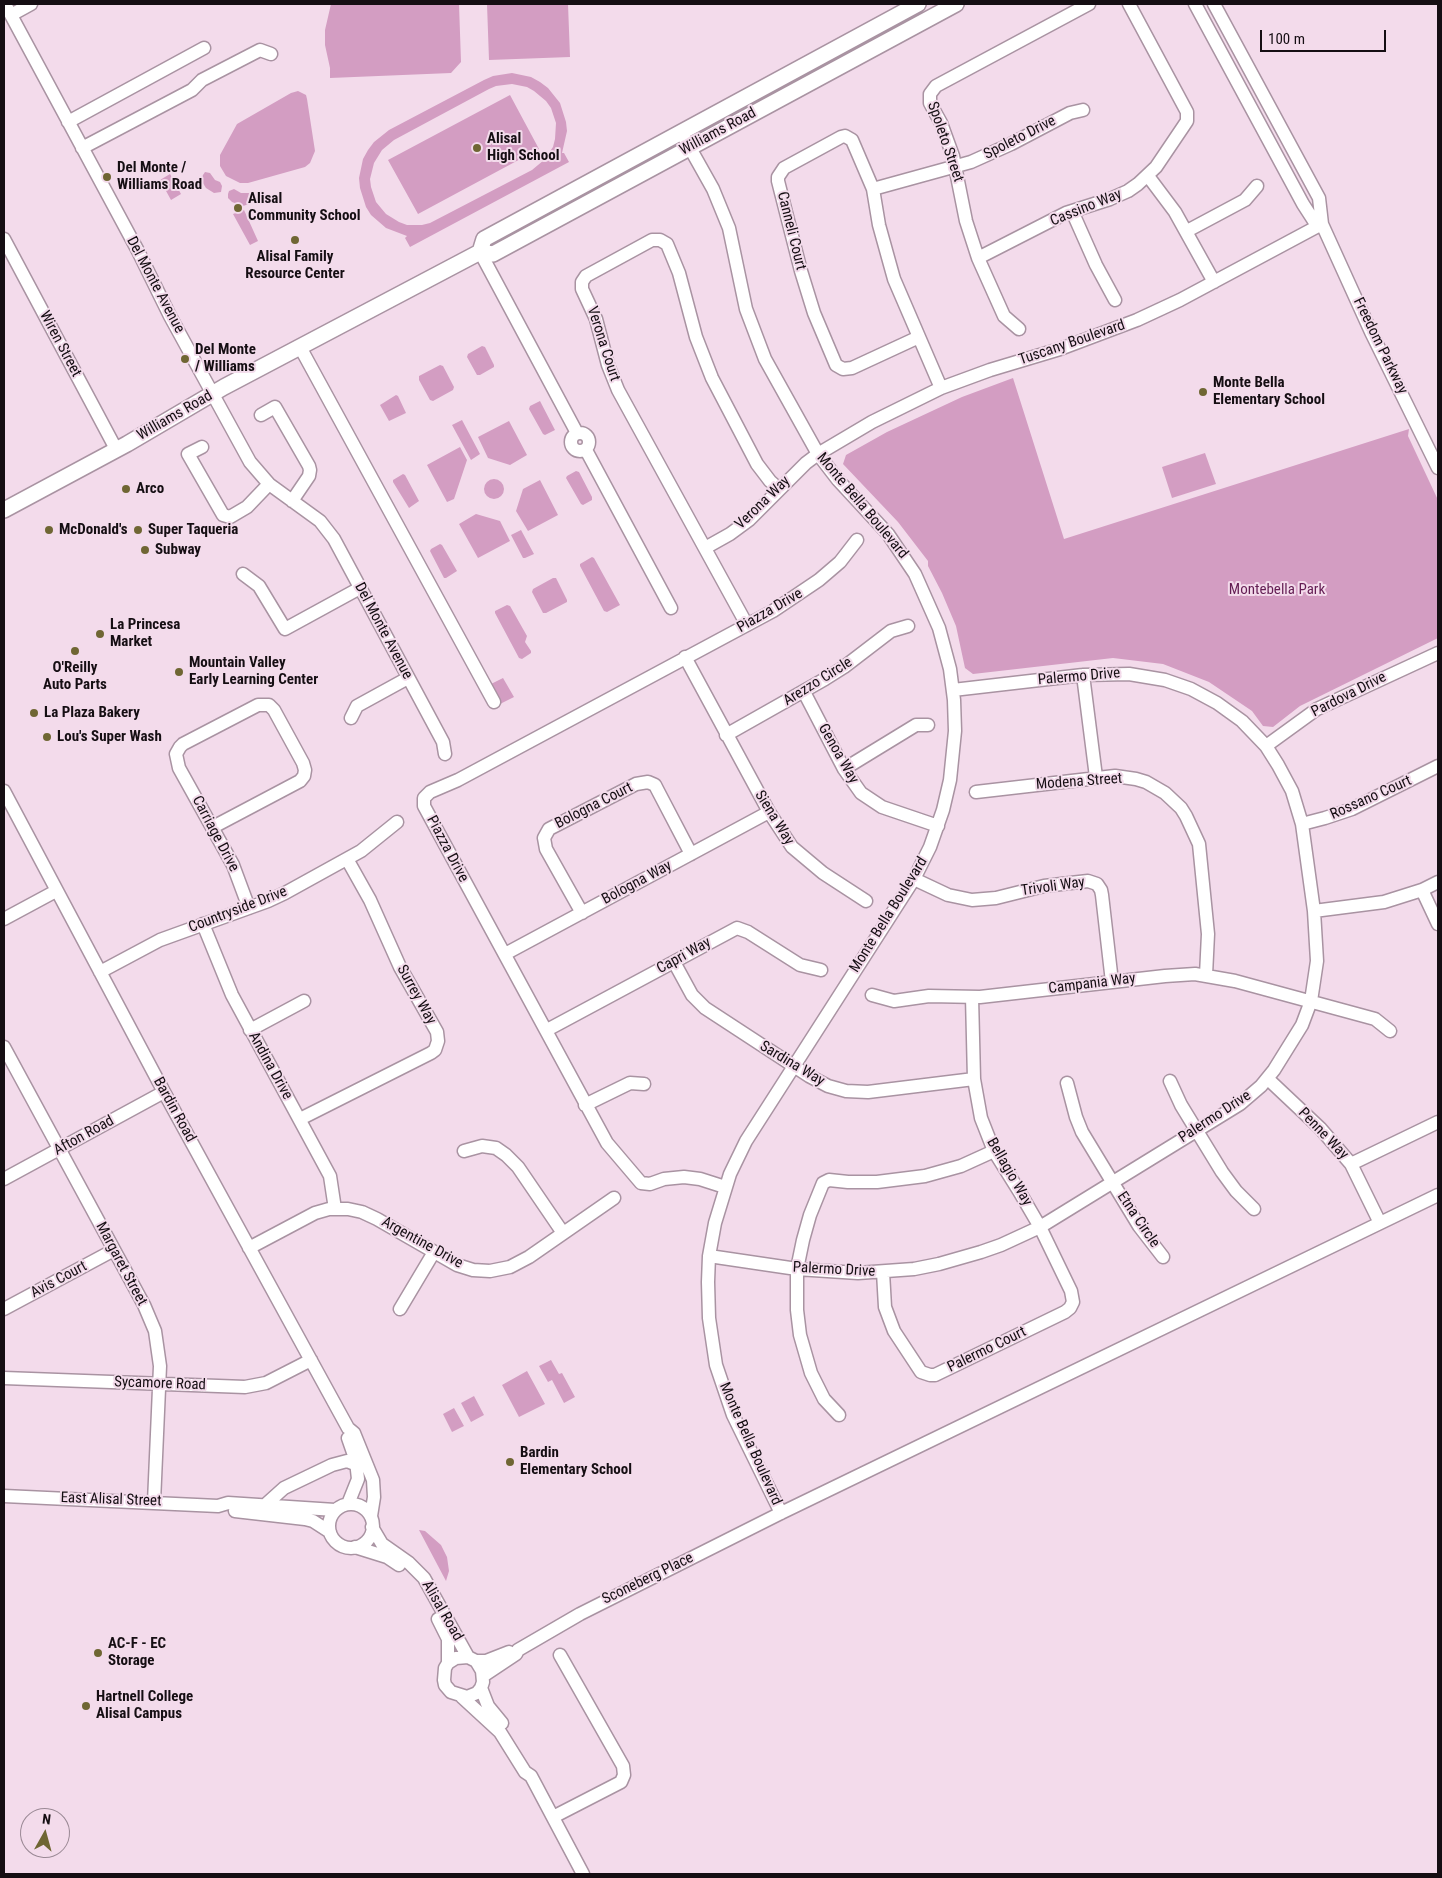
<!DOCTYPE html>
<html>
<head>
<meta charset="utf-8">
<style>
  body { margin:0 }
  #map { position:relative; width:1442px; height:1878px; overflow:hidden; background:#f3dbeb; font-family:"Roboto Condensed",sans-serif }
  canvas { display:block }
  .frame { position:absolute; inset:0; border:5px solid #150e13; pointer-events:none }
  .north { position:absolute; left:20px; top:1808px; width:50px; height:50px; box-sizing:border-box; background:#f3dbeb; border:1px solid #9a8995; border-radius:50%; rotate:7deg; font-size:14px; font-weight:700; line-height:20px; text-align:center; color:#150e13 }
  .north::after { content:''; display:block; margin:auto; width:18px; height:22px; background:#6f6633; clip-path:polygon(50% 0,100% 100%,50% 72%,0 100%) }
  .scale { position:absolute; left:1260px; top:30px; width:126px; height:22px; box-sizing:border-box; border:2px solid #150e13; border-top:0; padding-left:6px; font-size:15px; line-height:18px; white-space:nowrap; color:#150e13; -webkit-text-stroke:4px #f3dbeb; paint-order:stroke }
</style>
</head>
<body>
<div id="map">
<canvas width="1442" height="1878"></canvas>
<div class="frame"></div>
<div class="north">N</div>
<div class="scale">100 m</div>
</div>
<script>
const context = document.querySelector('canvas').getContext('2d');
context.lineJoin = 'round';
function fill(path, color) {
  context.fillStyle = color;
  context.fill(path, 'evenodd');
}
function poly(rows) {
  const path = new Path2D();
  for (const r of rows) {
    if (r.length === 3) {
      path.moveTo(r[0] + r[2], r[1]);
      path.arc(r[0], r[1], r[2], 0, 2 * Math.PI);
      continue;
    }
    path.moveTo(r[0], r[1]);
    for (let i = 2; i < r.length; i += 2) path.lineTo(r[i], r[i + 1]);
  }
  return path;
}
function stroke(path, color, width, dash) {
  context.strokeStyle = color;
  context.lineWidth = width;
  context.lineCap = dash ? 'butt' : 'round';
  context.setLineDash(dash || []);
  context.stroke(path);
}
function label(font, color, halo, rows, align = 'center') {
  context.font = font + ' "Roboto Condensed",sans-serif';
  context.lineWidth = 4;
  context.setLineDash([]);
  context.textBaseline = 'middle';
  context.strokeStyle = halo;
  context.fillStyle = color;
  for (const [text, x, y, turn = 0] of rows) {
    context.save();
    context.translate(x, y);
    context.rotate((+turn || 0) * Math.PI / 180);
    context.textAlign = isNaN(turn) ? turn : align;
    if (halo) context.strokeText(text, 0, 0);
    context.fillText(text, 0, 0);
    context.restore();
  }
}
const green = poly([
  [331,4,459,4,461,62,451,73,330,78,330,68,325,45,325,30],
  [487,4,568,4,570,57,489,60],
  [512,73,531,77,540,82,548,88,560,103,566,122,567,131,562,153,564,153,569,162,410,247,405,238,407,236,386,228,371,215,366,207,360,188,359,178,363,159,368,150,374,142,389,130,484,80,493,76],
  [512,84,527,87,534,91,546,101,551,108,556,123,555,139,553,147,544,160,532,170,430,223,422,225,407,225,399,222,386,214,376,202,371,187,370,179,374,163,382,150,394,140,489,89,496,86],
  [298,91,306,95,307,99,315,151,310,163,305,167,248,183,240,183,226,176,220,166,220,155,237,124,291,93],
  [510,95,539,149,418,214,388,160],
  [205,172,210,173,215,180,220,182,222,186,221,192,214,193,206,188,201,180,203,175],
  [170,174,181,194,171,200,160,180],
  [234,189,241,193,253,193,256,196,255,202,243,206,232,202,228,198,228,194,229,191],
  [244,210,258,241,250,245,233,214],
  [482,346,485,347,494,365,494,367,480,375,477,375,467,357,468,354],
  [440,365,443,366,454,387,453,390,433,401,430,400,419,380,419,376],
  [1013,378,1064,539,1409,429,1408,436,1438,500,1438,638,1300,706,1273,727,1263,726,1252,711,1209,682,1163,664,1113,658,973,674,965,668,956,626,942,593,928,566,928,561,898,522,843,464,846,455,887,432,962,397],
  [396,395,398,396,406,413,389,421,380,405],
  [540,401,555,430,545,435,543,434,529,409,530,406],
  [462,420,480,454,471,460,452,425],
  [509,421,527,455,510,465,488,458,478,437],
  [460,447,467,460,454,499,447,502,427,465],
  [1205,453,1216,484,1172,498,1162,467],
  [576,471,579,472,592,497,592,500,583,505,581,504,566,478,567,476],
  [403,474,405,475,419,501,409,508,393,482,393,480],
  [494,489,10],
  [540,480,558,515,528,531,516,511,523,489],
  [476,514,500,521,510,541,478,558,459,524],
  [521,530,534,554,525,558,523,558,511,535],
  [440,544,442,545,457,571,446,578,444,578,430,551,431,549],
  [592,557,594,558,620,605,607,612,604,611,580,566,580,564],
  [553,578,556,578,567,600,567,602,546,613,543,613,532,592,533,589],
  [507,605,510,606,527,636,525,642,531,651,531,653,522,659,519,658,495,613,495,611],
  [503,678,514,697,500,704,489,685],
  [551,1360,559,1374,562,1373,575,1397,564,1403,552,1380,548,1382,539,1366],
  [527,1371,545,1404,519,1417,502,1385],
  [474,1396,484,1415,471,1422,461,1403],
  [454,1408,464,1426,452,1432,443,1414],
  [419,1530,425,1531,441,1545,447,1557,449,1571,446,1581]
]);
const minor = poly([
  [5,4,138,251,170,316,250,462,269,484,320,521,334,539,443,742,445,754],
  [1195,4,1303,204,1314,221,1322,224],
  [1214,4,1319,198,1322,224,1371,332,1438,468],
  [11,15,31,4],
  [68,122,204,48],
  [681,132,713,189,729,228,746,309,765,359,818,454,838,480,888,534,915,574,939,628,950,669,954,700,955,731,950,780,943,810,930,847,914,879,746,1141,730,1174,715,1223,709,1256,708,1282,709,1318,716,1365,733,1415,781,1513],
  [82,148,192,90,202,80,260,50,271,54],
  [1148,176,1175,212,1214,282],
  [873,189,971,162,1011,144,1070,113,1083,110],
  [1072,211,1096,265,1115,300],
  [1187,231,1245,200,1257,186],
  [4,239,116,449],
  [480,252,577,433],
  [978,258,1066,213,1110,199,1128,191,1138,184,1156,167,1183,127,1187,121,1187,112,1129,4],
  [1019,329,1004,316,978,258,966,221,953,156,941,123,930,103,930,94,936,86,1089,4],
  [919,337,852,368,843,369,836,365,814,313,801,271,778,181,778,177,784,168,841,137,845,136,852,140,873,189,879,225,894,279,941,388],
  [300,347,494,702],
  [261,415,275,407,309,466,310,470,309,476,292,501],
  [580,442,9],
  [202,447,188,454,223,515,230,517,247,507,269,484],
  [586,450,671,608],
  [705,548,730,534,749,520,806,463,818,454,872,422,941,388,990,370,1060,349,1137,320,1180,300,1322,224],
  [243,574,259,586,285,629,360,588],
  [747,625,618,390,608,365,596,319,582,289,582,282,586,276,652,240,660,240,667,244,679,273,696,337,712,378,757,464,770,481,779,489],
  [685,657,769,812,792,847,823,873,866,901],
  [1083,675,1096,777],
  [804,692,844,769,861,793,882,807,938,826],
  [351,718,357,706,408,678],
  [726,735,825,679,844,667,891,631,908,626],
  [1266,746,1317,709,1438,653],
  [844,769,916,725,928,725],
  [4,791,164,1092,348,1428,354,1433,373,1480,374,1497,371,1516],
  [976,792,1115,776,1136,779,1146,782,1165,793,1181,808,1186,816,1199,844,1208,934,1206,975],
  [1302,824,1325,818,1352,809,1438,766],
  [213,827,300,781,304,776,305,770,303,763,274,710,269,705,258,705,183,744,180,747,176,754,179,768,233,865,249,908],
  [914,879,948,895,972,900,996,898,1044,886,1088,881,1097,884,1101,890,1102,895,1112,982],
  [1422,890,1438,924],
  [1314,911,1384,902,1422,890,1438,882],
  [582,913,546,849,544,838,549,829,636,784,648,782,655,785,657,789,691,854],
  [4,919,56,891],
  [203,924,232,995,330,1176,335,1209],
  [505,954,769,812],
  [674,962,692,995,705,1008,809,1076,828,1086,846,1091,868,1092,974,1079],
  [100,972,160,940,268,901,285,893,361,851,397,822],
  [872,995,894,1001,929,996,980,997,1165,976,1195,974,1235,981,1375,1019,1390,1031],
  [250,1030,304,1001],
  [547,1030,737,928,748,932,800,965,821,970],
  [4,1047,144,1305,155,1331,160,1366,154,1502],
  [1268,1079,1320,1128,1351,1164,1380,1223],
  [1170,1081,1181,1105,1222,1172,1236,1191,1254,1209],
  [1067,1083,1076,1117,1082,1132,1139,1226,1163,1257],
  [585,1105,630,1083,644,1084],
  [300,1119,431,1053,435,1050,438,1041,437,1032,400,967,370,900,347,859],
  [464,1151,482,1146,496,1148,506,1155,518,1167,563,1233],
  [1351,1164,1438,1122],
  [4,1179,164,1092],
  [725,1187,700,1179,684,1177,664,1179,650,1184,641,1183,607,1143,424,806,424,798,430,792,458,780,773,611,819,580,840,562,857,540],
  [249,1248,315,1213,329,1209,348,1209,362,1212,377,1219,457,1265,473,1270,490,1271,510,1267,529,1257,614,1198],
  [709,1256,797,1269,858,1273,914,1269,939,1264,981,1252,1001,1245,1040,1227,1240,1104,1261,1086,1274,1070,1302,1025,1311,1001,1317,961,1314,911,1302,824,1292,791,1278,765,1266,746,1242,721,1217,703,1191,689,1165,680,1129,674,1083,675,953,690],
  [883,1272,885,1307,894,1331,921,1372,930,1375,935,1375,1065,1312,1070,1308,1073,1302,1071,1291,1040,1227,1019,1191,994,1151,981,1118,974,1079,972,997],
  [4,1309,114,1250],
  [400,1309,434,1252],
  [4,1378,245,1387,266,1383,311,1360],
  [839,1415,824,1399,811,1373,800,1335,797,1310,797,1269,803,1240,810,1215,823,1183,829,1180,848,1182,877,1182,925,1176,961,1166,994,1151],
  [348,1438,356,1461,358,1479,348,1504],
  [4,1496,218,1506,228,1503,335,1510],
  [351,1526,22],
  [264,1506,284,1488,332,1465,347,1461,357,1465],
  [235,1511,305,1519,313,1521,330,1532],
  [372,1527,382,1544,409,1563,424,1578,468,1657,476,1661,482,1671,483,1682,481,1688,477,1693,467,1697,451,1692,445,1685,444,1680,445,1668,448,1663,456,1658,468,1657],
  [355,1547,387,1557,399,1565],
  [438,1619,448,1639,448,1663],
  [476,1661,486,1661,509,1652],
  [483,1676,516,1654,518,1650,580,1614,781,1513,1438,1195],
  [481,1688,488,1706,502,1723],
  [462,1697,500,1732,525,1772,531,1776,583,1874],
  [553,1817,621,1782,624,1775,623,1766,560,1655]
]);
const major = poly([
  [480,252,484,239,918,4],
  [4,510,127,444,224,387,480,252,493,254,956,4]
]);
const markers = [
  [477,148,5,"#6f6633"],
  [107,177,5,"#6f6633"],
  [238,208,5,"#6f6633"],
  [295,240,5,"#6f6633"],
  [185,359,5,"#6f6633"],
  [1203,392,5,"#6f6633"],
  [126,489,5,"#6f6633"],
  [49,530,5,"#6f6633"],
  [138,530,5,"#6f6633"],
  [145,550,5,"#6f6633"],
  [100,634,5,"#6f6633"],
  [75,651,5,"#6f6633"],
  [179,672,5,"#6f6633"],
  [34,713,5,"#6f6633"],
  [47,737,5,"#6f6633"],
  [510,1462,5,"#6f6633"],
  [98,1653,5,"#6f6633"],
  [86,1706,5,"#6f6633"]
];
const streetNames = [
  ["Williams Road",718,132,-28],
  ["Spoleto Drive",1020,138,-27],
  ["Spoleto Street",945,142,71],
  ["Cassino Way",1086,208,-22],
  ["Canneli Court",791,231,76],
  ["Del Monte Avenue",155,285,62],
  ["Tuscany Boulevard",1072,343,-19],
  ["Wiren Street",60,344,62],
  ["Verona Court",603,344,72],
  ["Freedom Parkway",1380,346,64],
  ["Williams Road",175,416,-30],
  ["Verona Way",763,503,-44],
  ["Monte Bella Boulevard",862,506,50],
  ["Piazza Drive",770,611,-30],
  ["Del Monte Avenue",383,631,62],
  ["Palermo Drive",1079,677,-5],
  ["Arezzo Circle",818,682,-32],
  ["Pardova Drive",1349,695,-27],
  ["Genoa Way",838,754,60],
  ["Modena Street",1079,782,-4],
  ["Rossano Court",1371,798,-24],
  ["Bologna Court",594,806,-27],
  ["Siena Way",774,818,58],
  ["Carriage Drive",215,834,62],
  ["Piazza Drive",447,849,62],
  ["Bologna Way",637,883,-28],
  ["Trivoli Way",1053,887,-8],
  ["Countryside Drive",238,910,-21],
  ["Monte Bella Boulevard",889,915,-58],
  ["Capri Way",684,956,-29],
  ["Campania Way",1092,984,-7],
  ["Surrey Way",416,995,61],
  ["Sardina Way",792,1064,31],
  ["Andina Drive",270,1066,61],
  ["Bardin Road",174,1110,61],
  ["Palermo Drive",1215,1117,-33],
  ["Penne Way",1323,1134,46],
  ["Afton Road",84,1136,-29],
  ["Bellagio Way",1009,1172,60],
  ["Etna Circle",1138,1220,56],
  ["Argentine Drive",422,1243,29],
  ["Margaret Street",121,1264,62],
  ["Palermo Drive",834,1270,3],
  ["Avis Court",59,1280,-28],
  ["Palermo Court",987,1350,-26],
  ["Sycamore Road",160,1384,2],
  ["Monte Bella Boulevard",750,1444,66],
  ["East Alisal Street",111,1500,2],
  ["Sconeberg Place",648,1579,-26],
  ["Alisal Road",442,1611,60]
];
const poiNames = [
  ["Alisal",487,139],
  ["High School",487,156],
  ["Del Monte /",117,168],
  ["Williams Road",117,185],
  ["Alisal",248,199],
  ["Community School",248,216],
  ["Alisal Family",295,257,"center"],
  ["Resource Center",295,274,"center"],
  ["Del Monte",195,350],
  ["/ Williams",195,367],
  ["Monte Bella",1213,383],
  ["Elementary School",1213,400],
  ["Arco",136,489],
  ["McDonald's",59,530],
  ["Super Taqueria",148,530],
  ["Subway",155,550],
  ["La Princesa",110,625],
  ["Market",110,642],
  ["Mountain Valley",189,663],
  ["Early Learning Center",189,680],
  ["O'Reilly",75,668,"center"],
  ["Auto Parts",75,685,"center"],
  ["La Plaza Bakery",44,713],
  ["Lou's Super Wash",57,737],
  ["Bardin",520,1453],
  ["Elementary School",520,1470],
  ["AC-F - EC",108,1644],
  ["Storage",108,1661],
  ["Hartnell College",96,1697],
  ["Alisal Campus",96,1714]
];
const parkNames = [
  ["Montebella Park",1277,590]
];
fill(green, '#d39dc2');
stroke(minor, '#a993a2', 15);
stroke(major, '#a993a2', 18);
stroke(minor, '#fff', 12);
stroke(major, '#fff', 15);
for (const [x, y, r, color] of markers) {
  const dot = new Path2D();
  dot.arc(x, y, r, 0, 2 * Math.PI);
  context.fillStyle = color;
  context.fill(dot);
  stroke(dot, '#f3dbeb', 2);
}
label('15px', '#150e13', '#f3dbeb', streetNames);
label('bold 15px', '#150e13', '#f3dbeb', poiNames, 'left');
label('15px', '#631d53', '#f3dbeb', parkNames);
</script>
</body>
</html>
